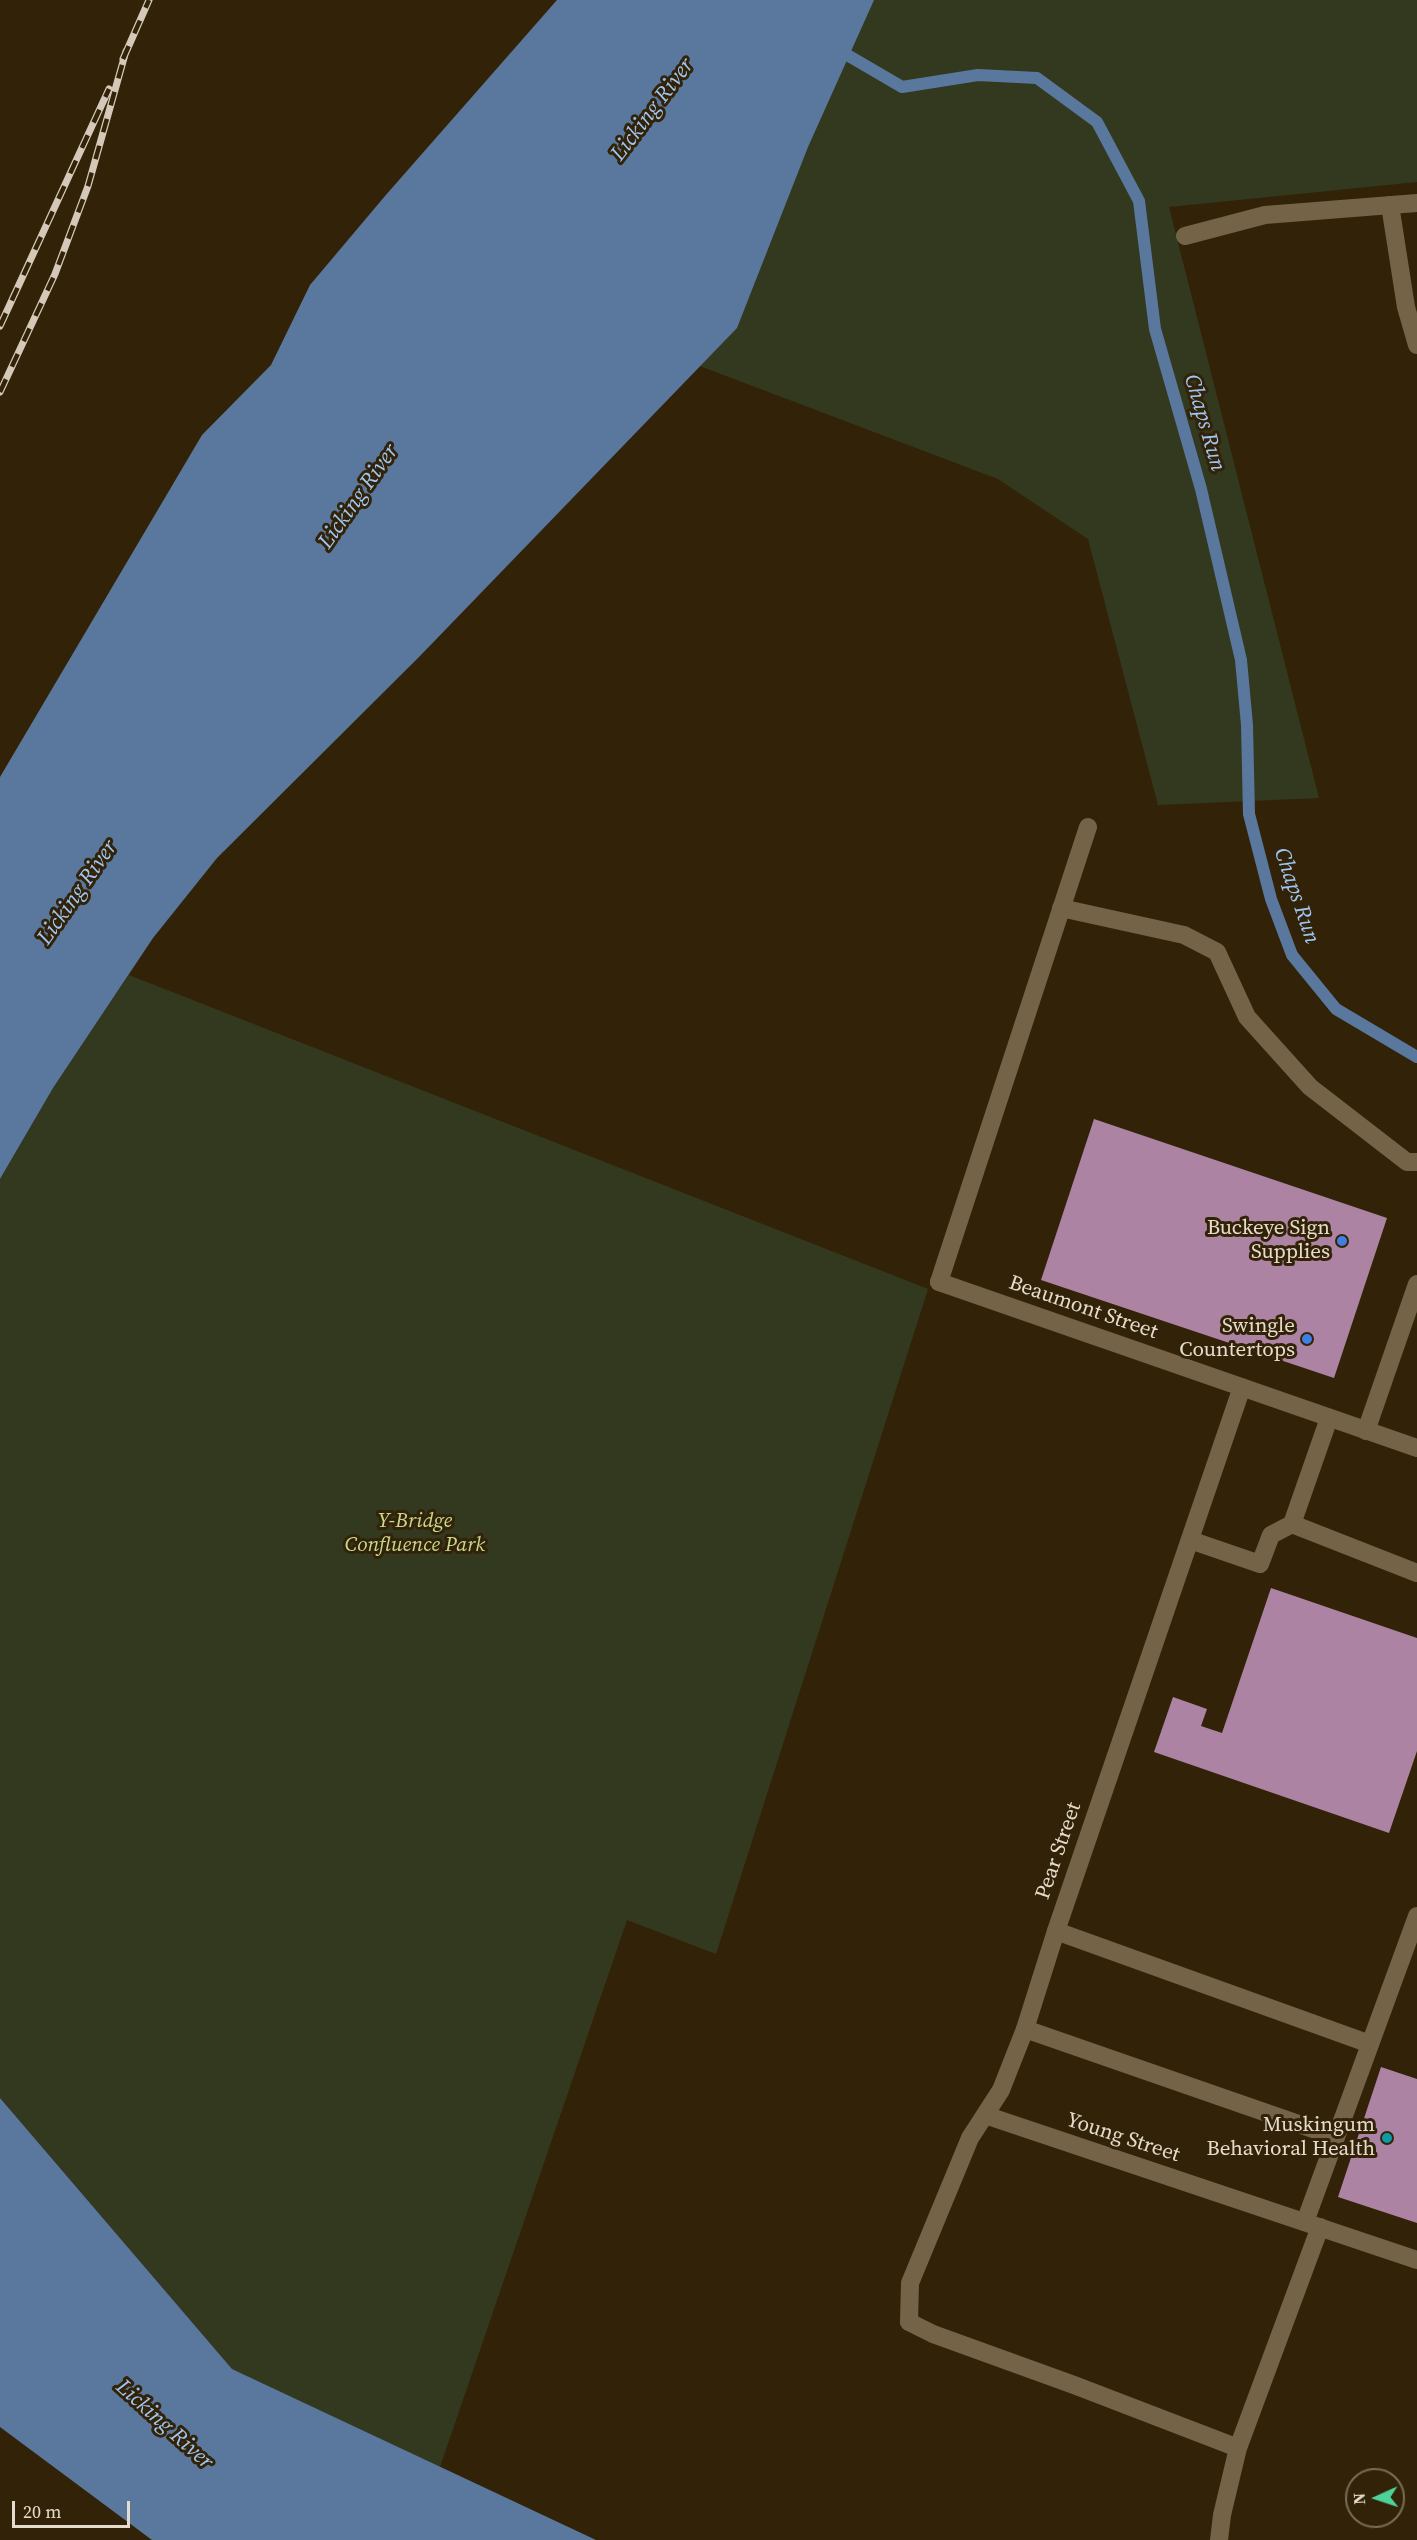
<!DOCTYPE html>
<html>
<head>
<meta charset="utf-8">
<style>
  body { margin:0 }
  #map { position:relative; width:1417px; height:2540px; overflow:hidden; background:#322308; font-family:"Source Serif 4",serif }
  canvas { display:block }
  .north { position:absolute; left:1345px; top:2468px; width:60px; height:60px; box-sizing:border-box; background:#322308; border:2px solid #7a6d57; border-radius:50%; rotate:267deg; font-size:16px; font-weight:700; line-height:24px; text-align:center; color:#e6dccd }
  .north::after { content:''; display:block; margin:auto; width:21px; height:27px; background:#4dd39a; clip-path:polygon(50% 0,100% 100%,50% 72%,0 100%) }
  .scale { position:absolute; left:12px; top:2501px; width:118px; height:27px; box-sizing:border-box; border:3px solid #e6dccd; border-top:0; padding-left:8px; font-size:18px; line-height:21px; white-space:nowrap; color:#e6dccd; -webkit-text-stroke:4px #322308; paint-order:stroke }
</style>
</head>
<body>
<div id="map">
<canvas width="1417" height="2540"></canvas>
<div class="north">N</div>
<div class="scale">20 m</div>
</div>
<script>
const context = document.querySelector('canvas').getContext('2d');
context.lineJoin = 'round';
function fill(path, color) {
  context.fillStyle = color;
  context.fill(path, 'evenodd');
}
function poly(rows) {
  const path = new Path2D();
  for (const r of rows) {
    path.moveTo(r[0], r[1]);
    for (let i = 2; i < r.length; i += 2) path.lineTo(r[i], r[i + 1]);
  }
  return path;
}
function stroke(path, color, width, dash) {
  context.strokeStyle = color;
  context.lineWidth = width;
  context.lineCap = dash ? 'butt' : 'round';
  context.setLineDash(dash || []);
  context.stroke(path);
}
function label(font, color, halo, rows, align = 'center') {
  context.font = font + ' "Source Serif 4",serif';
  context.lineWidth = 6;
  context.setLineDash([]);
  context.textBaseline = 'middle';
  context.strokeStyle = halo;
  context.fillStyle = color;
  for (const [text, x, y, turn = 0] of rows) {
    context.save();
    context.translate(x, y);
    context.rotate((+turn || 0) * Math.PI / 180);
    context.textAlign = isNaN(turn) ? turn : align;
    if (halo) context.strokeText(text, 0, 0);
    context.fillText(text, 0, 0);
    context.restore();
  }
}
const green = poly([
  [718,0,1417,0,1417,182,1169,207,1319,798,1158,805,1088,539,998,479,507,293],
  [129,975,928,1289,716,1954,627,1920,440,2467,232,2369,0,2098,0,1179,53,1088]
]);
const water = poly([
  [557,0,874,0,808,147,737,328,419,657,217,858,153,938,53,1088,0,1179,0,777,202,435,271,365,310,285,385,196],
  [0,2098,232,2369,596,2540,152,2540,0,2427]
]);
const stream = poly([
  [837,49,902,87,978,75,1037,78,1097,122,1139,201,1155,329,1201,489,1241,660,1247,725,1249,814,1271,899,1292,955,1336,1009,1417,1057]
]);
const building = poly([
  [1094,1119,1387,1218,1334,1378,1041,1280],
  [1271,1588,1417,1638,1417,1751,1389,1833,1154,1752,1173,1697,1207,1709,1201,1726,1222,1733],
  [1381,2067,1417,2079,1417,2223,1338,2197]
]);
const lane = poly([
  [1390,205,1406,307,1417,345],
  [1061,908,1184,935,1217,952,1247,1017,1310,1087,1407,1162,1417,1162],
  [939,1282,1088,827],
  [1366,1431,1417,1284],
  [1292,1524,1329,1418],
  [1190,1540,1260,1564,1271,1535,1292,1524,1417,1573],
  [1056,1931,1370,2044],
  [1025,2029,1336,2137],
  [1305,2222,1417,1916],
  [909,2322,933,2334,1074,2385,1238,2448],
  [1219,2540,1222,2515,1238,2448,1320,2227]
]);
const street = poly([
  [1185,236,1265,215,1417,203],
  [939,1282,1417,1448],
  [985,2115,1417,2260],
  [909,2322,910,2283,970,2138,1001,2090,1025,2029,1056,1931,1242,1387]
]);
const rail = poly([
  [123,59,149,0],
  [0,326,109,89],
  [0,392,55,274,88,186,126,51]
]);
const markers = [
  [1342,1241,6,"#3f7fe0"],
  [1307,1339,6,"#3f7fe0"],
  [1387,2138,6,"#0f9aa8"]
];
const poiNames = [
  ["Buckeye Sign",1330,1229],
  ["Supplies",1330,1253],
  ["Swingle",1295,1327],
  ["Countertops",1295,1351],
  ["Muskingum",1375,2126],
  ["Behavioral Health",1375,2150]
];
const streetNames = [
  ["Beaumont Street",1083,1308,19],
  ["Pear Street",1059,1851,-71],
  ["Young Street",1123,2138,18]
];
const parkNames = [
  ["Y-Bridge",415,1522],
  ["Confluence Park",415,1546]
];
const waterNames = [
  ["Licking River",653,110,-53],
  ["Chaps Run",1204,423,74],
  ["Licking River",359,497,-55],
  ["Licking River",78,893,-55],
  ["Chaps Run",1296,896,71],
  ["Licking River",164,2425,42]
];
fill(green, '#33391f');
fill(water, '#5a789d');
stroke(stream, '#5a789d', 12);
fill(building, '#ad83a3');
stroke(lane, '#746347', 18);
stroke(street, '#746347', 18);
stroke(rail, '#d4c9b9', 7);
stroke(rail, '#322308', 4.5, [14]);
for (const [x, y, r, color] of markers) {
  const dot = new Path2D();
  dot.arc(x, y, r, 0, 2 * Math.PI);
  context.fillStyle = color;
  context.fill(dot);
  stroke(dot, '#322308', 2);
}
label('21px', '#e6dccd', '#322308', poiNames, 'right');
label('21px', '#e6dccd', '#322308', streetNames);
label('italic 21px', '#c7d88f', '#322308', parkNames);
label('italic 22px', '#9fc6f4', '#322308', waterNames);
</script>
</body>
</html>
